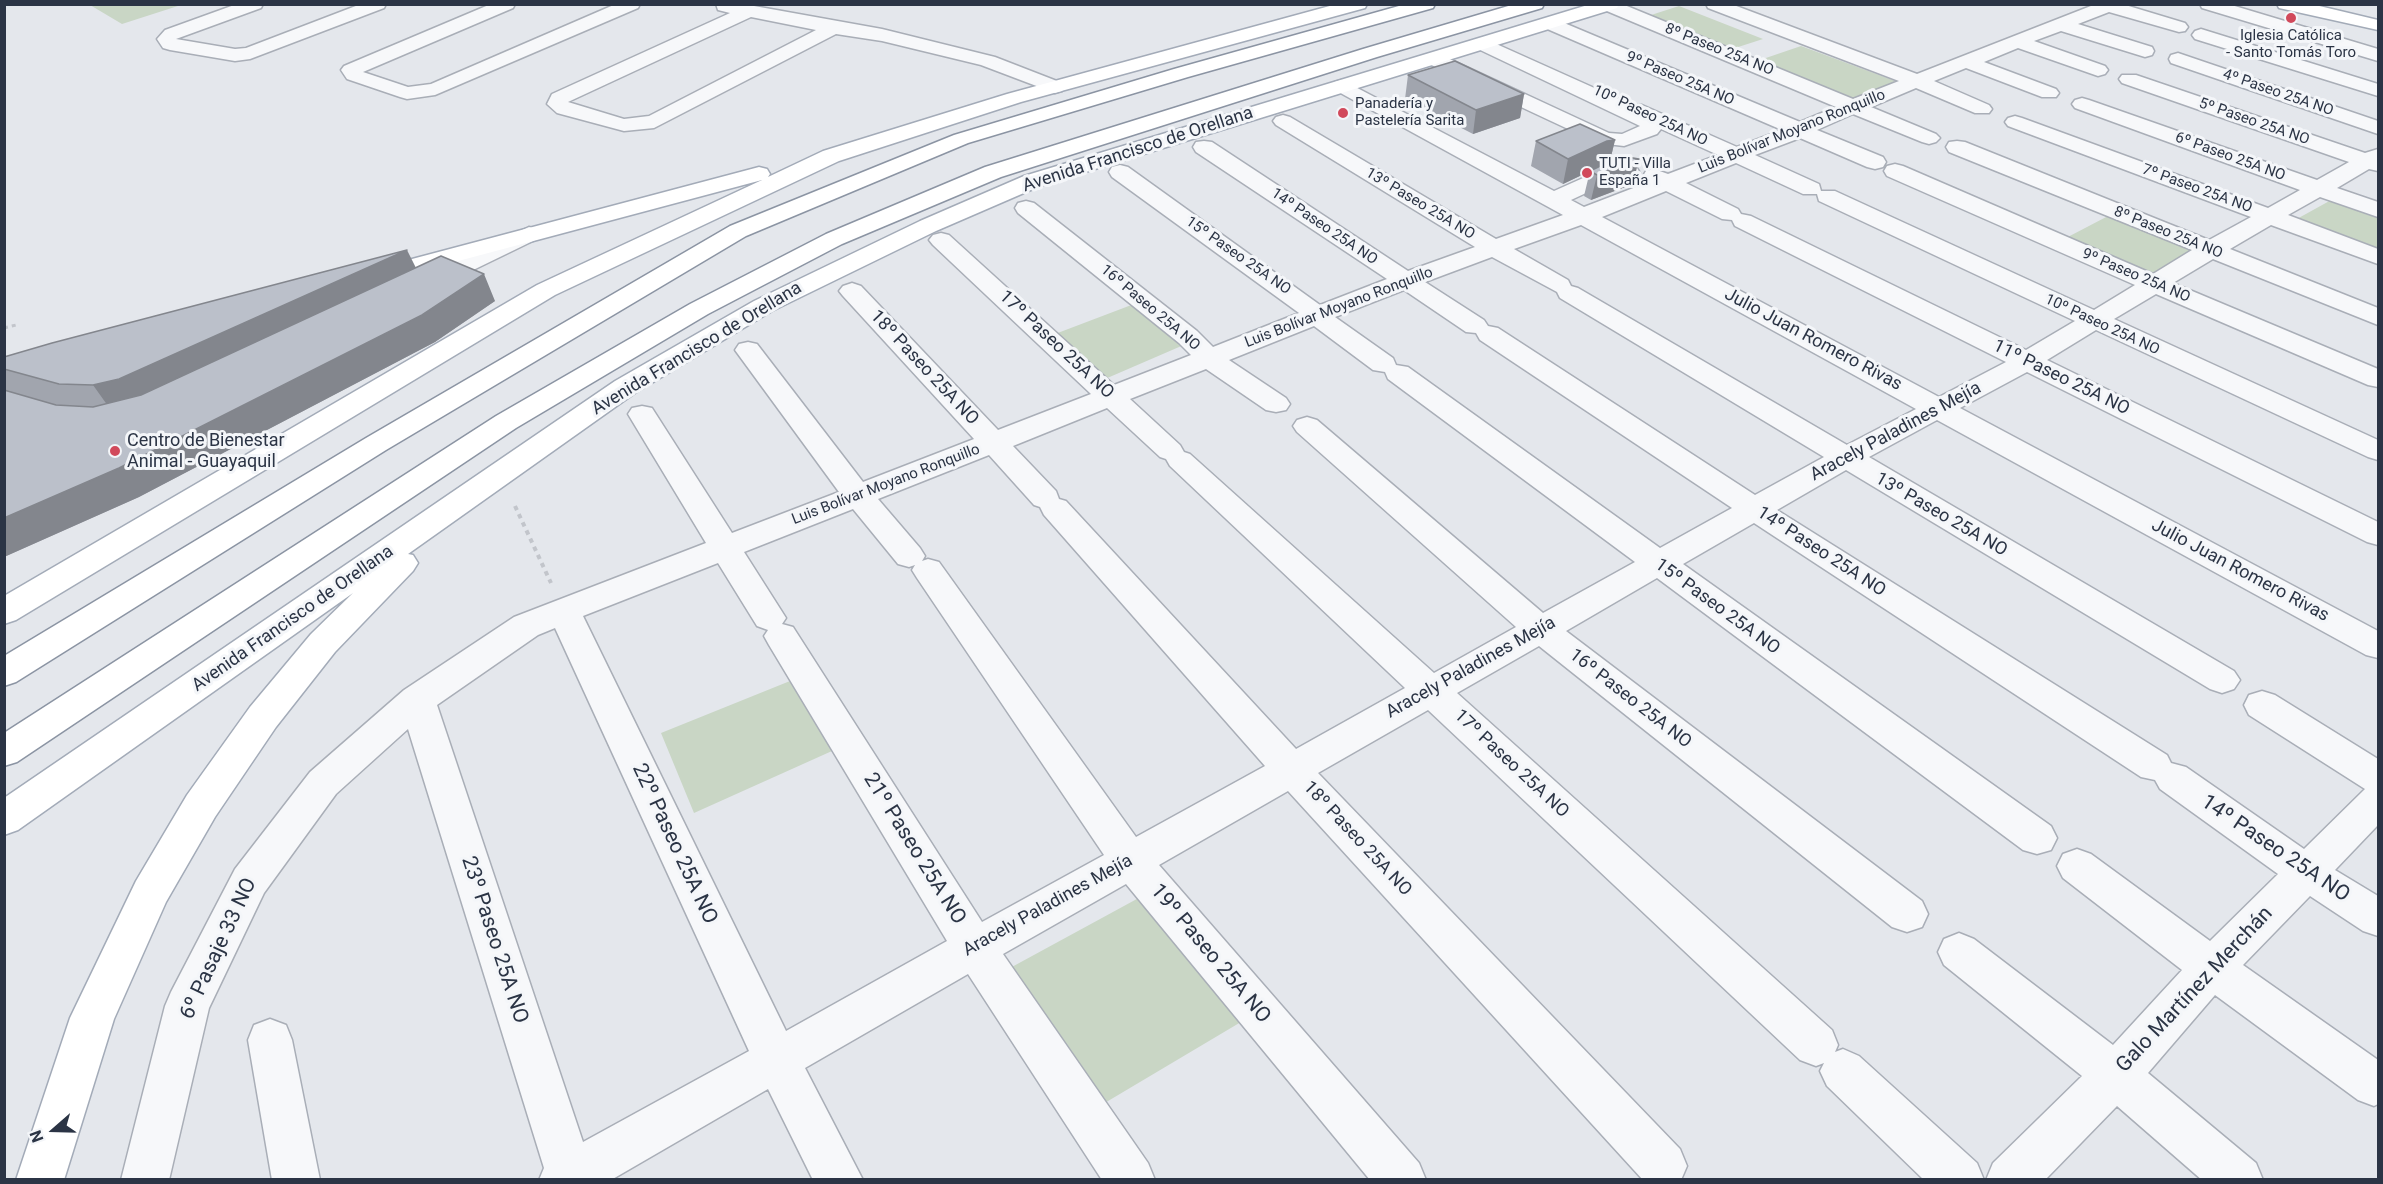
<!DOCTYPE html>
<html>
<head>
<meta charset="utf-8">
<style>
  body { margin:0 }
  #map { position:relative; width:2383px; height:1184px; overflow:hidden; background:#e4e7ec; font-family:Roboto,sans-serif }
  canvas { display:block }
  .frame { position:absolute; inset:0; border:6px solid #2b3445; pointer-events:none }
  .north { position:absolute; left:24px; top:1100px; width:60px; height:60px; -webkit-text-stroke:4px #f4f6f9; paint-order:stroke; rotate:250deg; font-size:16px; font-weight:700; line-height:24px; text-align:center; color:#2b3445 }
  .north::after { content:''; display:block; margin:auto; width:21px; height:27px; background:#2b3445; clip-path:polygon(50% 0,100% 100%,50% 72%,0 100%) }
</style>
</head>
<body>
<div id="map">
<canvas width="2383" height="1184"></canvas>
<div class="frame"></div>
<div class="north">N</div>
</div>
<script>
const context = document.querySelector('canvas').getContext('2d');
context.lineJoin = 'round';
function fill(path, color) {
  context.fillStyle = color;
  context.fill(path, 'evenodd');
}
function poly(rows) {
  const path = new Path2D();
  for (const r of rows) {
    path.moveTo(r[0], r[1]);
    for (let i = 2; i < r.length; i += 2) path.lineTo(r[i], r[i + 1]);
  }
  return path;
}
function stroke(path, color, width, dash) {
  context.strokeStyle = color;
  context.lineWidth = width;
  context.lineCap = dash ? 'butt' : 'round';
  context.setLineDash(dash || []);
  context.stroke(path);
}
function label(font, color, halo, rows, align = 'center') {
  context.font = font + ' Roboto,sans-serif';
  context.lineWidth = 6;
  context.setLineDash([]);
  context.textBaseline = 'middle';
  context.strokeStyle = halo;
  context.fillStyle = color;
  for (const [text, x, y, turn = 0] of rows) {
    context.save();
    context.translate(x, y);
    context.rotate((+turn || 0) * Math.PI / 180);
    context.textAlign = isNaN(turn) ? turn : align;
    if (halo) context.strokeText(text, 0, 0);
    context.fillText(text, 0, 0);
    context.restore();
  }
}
const green = poly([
  [90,5,181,5,122,24],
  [1679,6,1763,39,1732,49,1648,16],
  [1801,46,1898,82,1854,100,1760,60],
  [2333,199,2378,216,2378,251,2295,220],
  [2110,215,2198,252,2154,277,2064,239],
  [1134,304,1186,344,1105,379,1055,334],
  [795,679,832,751,694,813,661,733],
  [1146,894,1246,1019,1103,1104,1010,968]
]);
const pathFar1 = poly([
  [4,328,16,325]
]);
const path = poly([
  [515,506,551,583]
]);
const minor = poly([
  [237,4,263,4,261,8,176,39,235,49,246,48,361,4,386,4,384,8,250,59,235,61,170,50,163,48,157,39,165,30,237,4],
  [491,4,515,4,513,8,363,72,408,87,431,84,616,4,640,4,638,8,435,95,407,99,400,97,347,79,341,70,344,66,491,4],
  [716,4,743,4,882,29,995,57,1062,83,1065,87,1062,91,1055,93,981,65,882,41,836,34,654,128,624,131,557,113,547,104,552,94,730,13,718,10,716,4],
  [751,17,816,30,649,116,624,119,568,102,751,17],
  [1622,4,1853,99,1899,81,1708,8,1706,4,1731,4,1917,74,2096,4,2122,4,2185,23,2188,27,2185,31,2179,32,2109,12,2078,24,2152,47,2154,51,2152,55,2145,57,2061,31,2034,41,2105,66,2108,70,2105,74,2098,76,2018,48,1984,62,2056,89,2059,93,2056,97,2042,97,1966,68,1934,81,1989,105,1992,109,1989,113,1975,113,1916,88,1871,107,1936,134,1940,138,1936,142,1929,144,1922,142,1853,114,1817,130,1883,157,1886,162,1883,167,1875,169,1867,167,1800,138,1755,155,1819,184,1821,191,1835,191,2094,310,2135,285,1887,176,1884,171,1887,166,1895,164,1903,166,2153,274,2192,250,1949,152,1946,147,1949,142,1957,141,1965,142,2209,240,2251,217,2008,126,2005,122,2008,118,2015,116,2022,118,2268,208,2300,190,2075,108,2072,104,2075,100,2082,98,2089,100,2317,180,2349,162,2122,83,2119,79,2122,75,2136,75,2365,153,2378,149,2378,171,2369,169,2337,188,2378,202,2378,217,2320,197,2288,215,2378,249,2378,264,2271,225,2230,249,2378,308,2378,325,2213,259,2173,283,2378,369,2378,387,2368,385,2156,294,2114,319,2378,440,2378,460,2368,457,2096,330,2047,360,2378,522,2378,545,2367,542,2027,372,1960,408,2378,631,2378,658,2366,655,1937,420,1869,457,2234,671,2240,680,2234,689,2222,693,2210,689,1846,470,1777,510,2167,755,2171,763,2186,767,2304,849,2365,789,2249,715,2244,705,2249,695,2262,691,2275,695,2378,759,2378,825,2335,870,2378,896,2378,936,2363,931,2310,896,2243,965,2378,1060,2378,1104,2374,1106,2358,1100,2215,995,2148,1073,2256,1163,2263,1180,2202,1180,2117,1106,2045,1180,1986,1180,1993,1163,2082,1076,1944,965,1938,952,1944,939,1959,933,1974,939,2113,1045,2182,970,2063,878,2057,866,2063,854,2077,849,2091,854,2210,941,2278,874,2160,789,2155,780,2141,777,1754,523,1683,564,2051,826,2057,838,2051,850,2037,854,2023,850,1657,578,1566,631,1922,901,1928,914,1922,927,1907,932,1892,927,1539,646,1457,693,1832,1030,1838,1045,1835,1052,1843,1049,1859,1056,1977,1163,1984,1180,1924,1180,1827,1086,1820,1071,1824,1063,1816,1066,1800,1060,1428,710,1318,773,1680,1149,1687,1166,1681,1180,1643,1180,1288,791,1159,865,1419,1163,1426,1180,1370,1180,1126,884,1003,954,1148,1163,1155,1180,1102,1180,968,974,805,1068,863,1180,813,1180,768,1089,611,1180,539,1180,544,1168,408,729,336,794,264,893,209,1008,169,1180,121,1180,165,1006,171,992,235,869,310,772,404,690,514,617,706,543,628,414,632,408,642,406,652,408,732,533,839,492,735,350,739,344,748,342,757,344,863,482,974,439,843,296,839,291,843,286,852,283,861,286,998,430,1091,394,933,245,929,240,933,235,941,233,949,235,1114,385,1191,355,1179,343,1018,213,1015,208,1018,203,1026,201,1034,203,1197,331,1213,347,1299,313,1112,177,1109,172,1112,167,1120,165,1128,167,1320,305,1387,279,1196,152,1193,147,1196,142,1204,141,1212,142,1408,271,1475,247,1276,125,1273,121,1276,117,1283,115,1290,117,1496,239,1563,215,1335,90,1332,86,1335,82,1342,80,1554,191,1610,166,1629,166,1637,168,1640,173,1637,178,1614,180,1571,200,1584,207,1649,182,1643,176,1646,171,1654,169,1668,174,1718,155,1661,129,1657,134,1624,146,1598,143,1427,63,1425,59,1427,55,1434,53,1441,55,1609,133,1622,134,1640,126,1476,48,1474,44,1476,40,1483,38,1630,104,1642,105,1737,147,1782,130,1545,28,1542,24,1545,20,1557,20,1800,122,1836,107,1602,9,1599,5,1622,4],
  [1736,163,1803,194,1817,194,1819,201,2075,321,2026,350,1751,216,1741,214,1738,209,1686,183,1736,163],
  [1666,191,1722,219,1732,220,1735,226,2006,362,1939,397,1602,217,1666,191],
  [1581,225,1916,409,1847,445,1578,288,1571,286,1568,280,1514,249,1581,225],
  [1492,257,1557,292,1560,298,1824,457,1755,495,1498,328,1488,326,1484,320,1425,282,1492,257],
  [1404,290,1466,332,1476,333,1480,340,1732,508,1660,548,1408,367,1396,365,1393,358,1335,317,1404,290],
  [1314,326,1373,370,1385,372,1388,379,1635,562,1543,613,1317,420,1307,417,1297,420,1293,426,1297,432,1516,627,1434,673,1190,454,1184,452,1180,445,1130,399,1206,369,1266,410,1276,412,1286,410,1290,404,1286,398,1229,360,1314,326],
  [1107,408,1160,457,1166,459,1170,466,1405,688,1296,749,1066,501,1059,499,1056,491,1013,446,1107,408],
  [989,455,1034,505,1040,507,1044,515,1265,766,1136,837,939,562,928,559,922,561,925,556,920,548,878,499,989,455],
  [853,509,898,564,909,567,915,565,912,570,917,578,1104,855,982,922,793,627,782,624,786,618,744,552,853,509],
  [718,563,757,626,768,630,764,636,769,645,947,941,786,1031,583,616,718,563],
  [555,628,749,1051,583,1142,437,705,538,635,555,628],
  [2200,4,2228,4,2378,49,2378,61,2202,8,2200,4],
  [2201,29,2378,84,2378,96,2195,39,2192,35,2195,31,2201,29],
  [2178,53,2378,121,2378,134,2171,63,2169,59,2171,55,2178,53],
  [529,227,537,229,541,234,537,239,432,290,423,292,414,290,411,285,414,280,529,227],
  [270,1019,286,1025,292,1040,320,1180,272,1180,248,1040,254,1025,270,1019]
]);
const major = poly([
  [1337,4,1367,4,1365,8,1021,102,839,161,555,295,16,620,4,624,4,596,537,285,762,180,372,284,363,282,360,277,363,272,759,167,767,169,770,174,768,177,823,151,1007,94,1337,4],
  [1591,4,1619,4,1617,8,1040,186,936,231,772,311,635,393,408,554,413,555,418,563,413,571,335,652,276,727,215,817,166,902,114,1019,64,1180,16,1180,70,1018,136,881,187,795,250,707,311,634,353,593,18,830,4,835,4,798,615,381,754,301,920,221,1024,176,1591,4],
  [2277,4,2311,4,2378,20,2378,30,2279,8,2277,4]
]);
const highway = poly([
  [1406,4,1435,4,1433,8,1188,77,968,143,746,236,386,450,16,682,4,686,4,656,366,438,730,226,954,135,1174,69,1406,4],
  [1515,4,1544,4,1542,8,1377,57,1001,177,842,244,708,314,516,428,17,762,4,766,4,733,496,416,690,304,826,234,985,167,1363,49,1515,4]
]);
const wall = poly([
  [1408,75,1524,94,1520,118,1473,134,1405,99],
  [1615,140,1610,161,1633,184,1591,200,1584,196,1590,171,1563,184,1531,166,1536,141],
  [416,268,495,301,435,342,139,497,4,557,4,357]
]);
const shadedWall = poly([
  [1524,94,1520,118,1473,134,1476,110],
  [1615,140,1609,165,1601,166,1563,184,1568,159,1607,141],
  [1639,159,1633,184,1591,200,1597,175],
  [407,250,420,276,113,413,93,385],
  [484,274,495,301,435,342,139,497,4,557,4,518]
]);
const building = poly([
  [1455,61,1524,94,1476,110,1408,75,1455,61],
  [1580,124,1615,140,1607,141,1568,159,1536,141,1580,124],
  [1621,156,1639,159,1597,175,1590,171,1621,156],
  [407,250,119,379,93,385,59,384,4,369,4,357,52,343,407,250],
  [441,256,484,274,422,315,119,468,4,518,4,390,56,405,93,407,141,395,441,256]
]);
const markers = [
  [2291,18,6,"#d1495b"],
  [1343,113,6,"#d1495b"],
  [1587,173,6,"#d1495b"],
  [115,451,6,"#d1495b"]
];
const farPoinames = [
  ["Iglesia Católica",2291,36,"center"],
  ["- Santo Tomás Toro",2291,53,"center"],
  ["Panadería y",1355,104],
  ["Pastelería Sarita",1355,121],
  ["TUTI - Villa",1599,164],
  ["España 1",1599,181]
];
const farStreetnames = [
  ["8º Paseo 25A NO",1719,50,22],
  ["9º Paseo 25A NO",1680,79,23],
  ["4º Paseo 25A NO",2278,93,19],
  ["10º Paseo 25A NO",1650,116,25],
  ["5º Paseo 25A NO",2254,122,19],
  ["Luis Bolívar Moyano Ronquillo",1792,132,-22],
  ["6º Paseo 25A NO",2230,157,20],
  ["7º Paseo 25A NO",2197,189,20],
  ["13º Paseo 25A NO",1420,204,31],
  ["14º Paseo 25A NO",1324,227,34],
  ["8º Paseo 25A NO",2168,233,22],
  ["15º Paseo 25A NO",1238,256,35],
  ["9º Paseo 25A NO",2136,276,23],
  ["16º Paseo 25A NO",1150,308,40],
  ["Luis Bolívar Moyano Ronquillo",1339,308,-21],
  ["10º Paseo 25A NO",2102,325,25],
  ["Luis Bolívar Moyano Ronquillo",886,485,-21]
];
const streetNames = [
  ["Avenida Francisco de Orellana",1138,150,-18],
  ["Julio Juan Romero Rivas",1813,340,28],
  ["17º Paseo 25A NO",1056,345,43],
  ["Avenida Francisco de Orellana",697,349,-31],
  ["18º Paseo 25A NO",924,368,47],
  ["11º Paseo 25A NO",2061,378,26],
  ["Aracely Paladines Mejía",1896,432,-28],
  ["13º Paseo 25A NO",1941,515,30],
  ["14º Paseo 25A NO",1821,552,33],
  ["Julio Juan Romero Rivas",2240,571,28],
  ["15º Paseo 25A NO",1717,607,36],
  ["Avenida Francisco de Orellana",293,619,-35],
  ["Aracely Paladines Mejía",1471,668,-29],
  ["16º Paseo 25A NO",1630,699,38],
  ["17º Paseo 25A NO",1511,764,43],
  ["18º Paseo 25A NO",1357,839,47],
  ["Aracely Paladines Mejía",1048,906,-29]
];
const poiNames = [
  ["Centro de Bienestar",127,441],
  ["Animal - Guayaquil",127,462]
];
const nearStreetnames = [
  ["22º Paseo 25A NO",674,844,65],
  ["21º Paseo 25A NO",914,849,58],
  ["14º Paseo 25A NO",2275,849,34],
  ["23º Paseo 25A NO",494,940,72],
  ["6º Pasaje 33 NO",219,949,-65],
  ["19º Paseo 25A NO",1210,954,50],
  ["Galo Martínez Merchán",2195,990,-47]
];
fill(green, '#c9d6c5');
stroke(minor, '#a9aeb7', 3);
stroke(major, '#a3abb8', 3);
stroke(highway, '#8b94a3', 3);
stroke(pathFar1, '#c2c5cb', 3, [4, 4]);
stroke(path, '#c2c5cb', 4, [4.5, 4.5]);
fill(minor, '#f7f8fa');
fill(major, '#fff');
fill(highway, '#fff');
fill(wall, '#a1a5ae');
fill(shadedWall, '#83868d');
fill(building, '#bbc0ca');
stroke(building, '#83868d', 1.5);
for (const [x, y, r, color] of markers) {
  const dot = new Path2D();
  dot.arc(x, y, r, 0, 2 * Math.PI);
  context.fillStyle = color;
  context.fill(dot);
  stroke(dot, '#f4f6f9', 2);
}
label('15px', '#2b3445', '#f4f6f9', farPoinames, 'left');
label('15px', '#2b3445', '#f4f6f9', farStreetnames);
label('18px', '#2b3445', '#f4f6f9', streetNames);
label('18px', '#2b3445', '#f4f6f9', poiNames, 'left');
label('21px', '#2b3445', '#f4f6f9', nearStreetnames);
</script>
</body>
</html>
